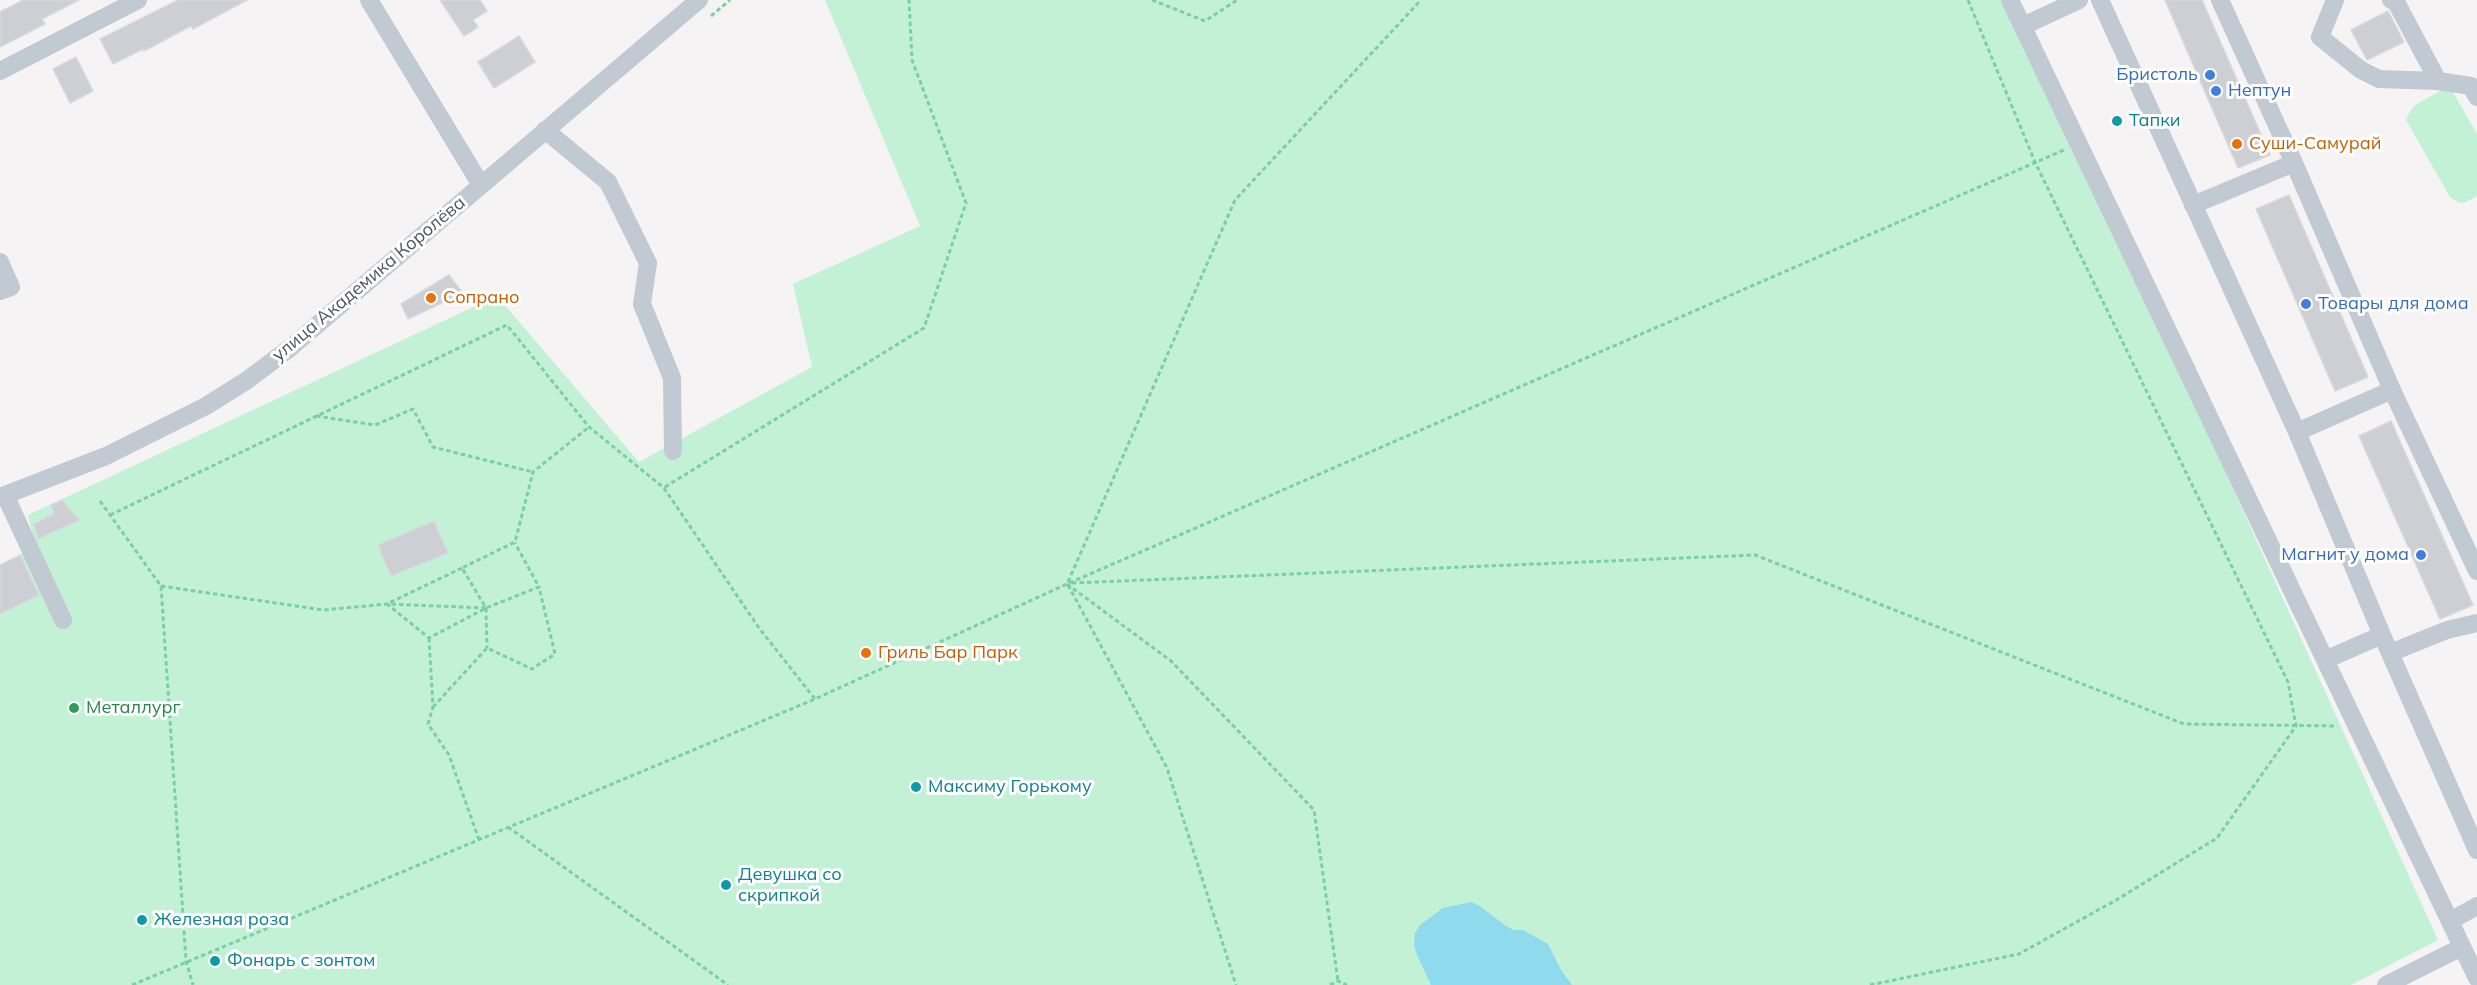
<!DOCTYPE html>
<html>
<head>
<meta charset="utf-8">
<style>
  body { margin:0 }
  canvas { display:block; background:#f5f3f3 }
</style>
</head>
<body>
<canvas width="2477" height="985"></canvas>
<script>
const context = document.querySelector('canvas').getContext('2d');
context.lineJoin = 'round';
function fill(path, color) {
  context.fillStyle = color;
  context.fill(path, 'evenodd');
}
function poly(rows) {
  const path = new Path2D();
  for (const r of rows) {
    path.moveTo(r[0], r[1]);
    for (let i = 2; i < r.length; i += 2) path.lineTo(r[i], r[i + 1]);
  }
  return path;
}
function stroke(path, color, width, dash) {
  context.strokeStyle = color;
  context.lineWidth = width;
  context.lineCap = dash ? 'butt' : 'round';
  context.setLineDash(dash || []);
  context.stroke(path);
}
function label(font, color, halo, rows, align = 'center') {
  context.font = font + ' Mulish,sans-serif';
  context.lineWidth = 6;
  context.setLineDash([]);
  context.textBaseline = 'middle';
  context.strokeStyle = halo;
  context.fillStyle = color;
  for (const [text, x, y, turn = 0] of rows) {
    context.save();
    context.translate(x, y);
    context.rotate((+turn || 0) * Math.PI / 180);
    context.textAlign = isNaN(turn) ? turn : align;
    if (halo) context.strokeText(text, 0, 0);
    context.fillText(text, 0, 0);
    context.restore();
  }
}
const green = poly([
  [825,0,2008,0,2125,251,2438,940,2351,985,0,985,0,565,36,547,28,515,497,296,639,462,812,367,793,284,920,226],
  [2442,90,2453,92,2477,134,2477,196,2464,203,2458,202,2450,197,2406,120,2409,113,2415,105]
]);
const water = poly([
  [1471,902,1480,906,1506,926,1514,930,1523,930,1548,944,1561,970,1572,985,1431,985,1417,955,1414,945,1415,933,1420,925,1443,908]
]);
const building = poly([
  [23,0,79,0,42,19,45,24,0,47,0,12,23,0],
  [178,0,247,0,193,29,191,26,144,51,143,49,113,64,100,39,178,0],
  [440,0,480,0,487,11,473,20,478,27,464,36,440,0],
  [2165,0,2202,0,2270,155,2238,168,2165,0],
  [2388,11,2404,42,2367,60,2351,30,2388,11],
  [519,36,535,62,494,88,478,62,519,36],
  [76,57,93,91,70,103,53,69,76,57],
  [2289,195,2368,377,2335,391,2256,209,2289,195],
  [449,275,463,293,408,319,401,304,449,275],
  [2391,421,2473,605,2440,619,2359,436,2391,421],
  [62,500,79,520,38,539,34,524,54,514,51,505,62,500],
  [434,521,448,553,391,576,378,545,434,521],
  [20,555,39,595,0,614,0,565,20,555]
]);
const path = poly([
  [1152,0,1205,21,1237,0],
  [711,16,730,0],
  [316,416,375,425,413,409,433,447,533,472],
  [665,487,924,328,966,203,912,60,909,0],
  [100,501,161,586,186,961,193,985],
  [110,515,507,325,589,427,664,488,759,628,815,699],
  [462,568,387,604,429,638,486,608,539,587,515,543],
  [1068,582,1235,200,1421,0],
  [1072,583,1755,555,2184,724,2337,726],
  [1067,584,1171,661,1314,810,1338,981],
  [1068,585,1167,768,1236,985],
  [161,586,323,610,387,604,486,608,462,568,515,542,533,472,589,427],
  [486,608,487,648],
  [429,638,433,707,428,724,449,755,479,840],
  [433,707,487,648,532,669,555,654,539,587],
  [508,827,728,985],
  [132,985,815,699,1067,584,2064,150],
  [1330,985,1338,981,1347,985],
  [1870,985,2019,954,2118,899,2217,838,2296,726,2288,682,2035,162,1968,0]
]);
const minor = poly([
  [369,0,481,185],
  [2010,0,2477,978],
  [2100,0,2297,432,2382,635,2477,850],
  [2220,0,2294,163,2392,390,2477,571],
  [2335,0,2320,37,2361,70,2379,79,2438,81],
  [2391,0,2396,2,2438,81,2471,86,2477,97],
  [2023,26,2079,0],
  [0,71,138,0],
  [545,130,608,182,648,263,642,304,672,378,673,451],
  [2193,205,2294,163],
  [0,262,11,287,0,291],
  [2297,432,2392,390],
  [5,495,63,620],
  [0,497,106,456,206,406,246,381,290,348,699,0],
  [2390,653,2447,630,2477,623],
  [2325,660,2382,635],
  [2450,921,2477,906],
  [2386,985,2462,947]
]);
const markers = [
  [2210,75,6,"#3f7fe0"],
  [2216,91,6,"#3f7fe0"],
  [2117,121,6,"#0f9aa8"],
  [2237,144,6,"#e8710a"],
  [431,298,6,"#e8710a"],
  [2306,304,6,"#3f7fe0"],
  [2421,555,6,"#3f7fe0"],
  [866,653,6,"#e8710a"],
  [74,708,6,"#2e9e5b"],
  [916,787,6,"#0f9aa8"],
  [726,885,6,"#0f9aa8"],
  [142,920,6,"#0f9aa8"],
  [215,961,6,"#0f9aa8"]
];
const shopNames = [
  ["Бристоль",2198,75],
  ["Нептун",2228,91,"left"],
  ["Товары для дома",2318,304,"left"],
  ["Магнит у дома",2409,555]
];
const cultureNames = [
  ["Тапки",2129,121],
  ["Максиму Горькому",928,787],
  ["Девушка со",738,875],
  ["скрипкой",738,896],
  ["Железная роза",154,920],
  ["Фонарь с зонтом",227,961]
];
const foodNames = [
  ["Суши-Самурай",2249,144],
  ["Сопрано",443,298],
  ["Гриль Бар Парк",878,653]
];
const streetNames = [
  ["улица Академика Королёва",369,279,-40]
];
const leisureNames = [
  ["Металлург",86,708]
];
fill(green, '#c3f1d5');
fill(water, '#90daee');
fill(building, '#cdcfd5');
stroke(building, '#d7d9de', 1.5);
stroke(path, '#7ad0a6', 3, [4.5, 3]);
stroke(minor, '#c1cad2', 18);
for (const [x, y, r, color] of markers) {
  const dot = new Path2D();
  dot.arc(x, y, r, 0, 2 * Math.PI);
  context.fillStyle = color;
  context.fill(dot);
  stroke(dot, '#fff', 2);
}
label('18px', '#366cbe', '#fff', shopNames, 'right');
label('18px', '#0d838f', '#fff', cultureNames, 'left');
label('18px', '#c56008', '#fff', foodNames, 'left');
label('18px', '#4a5661', '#fff', streetNames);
label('18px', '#27864d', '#fff', leisureNames, 'left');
</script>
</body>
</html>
